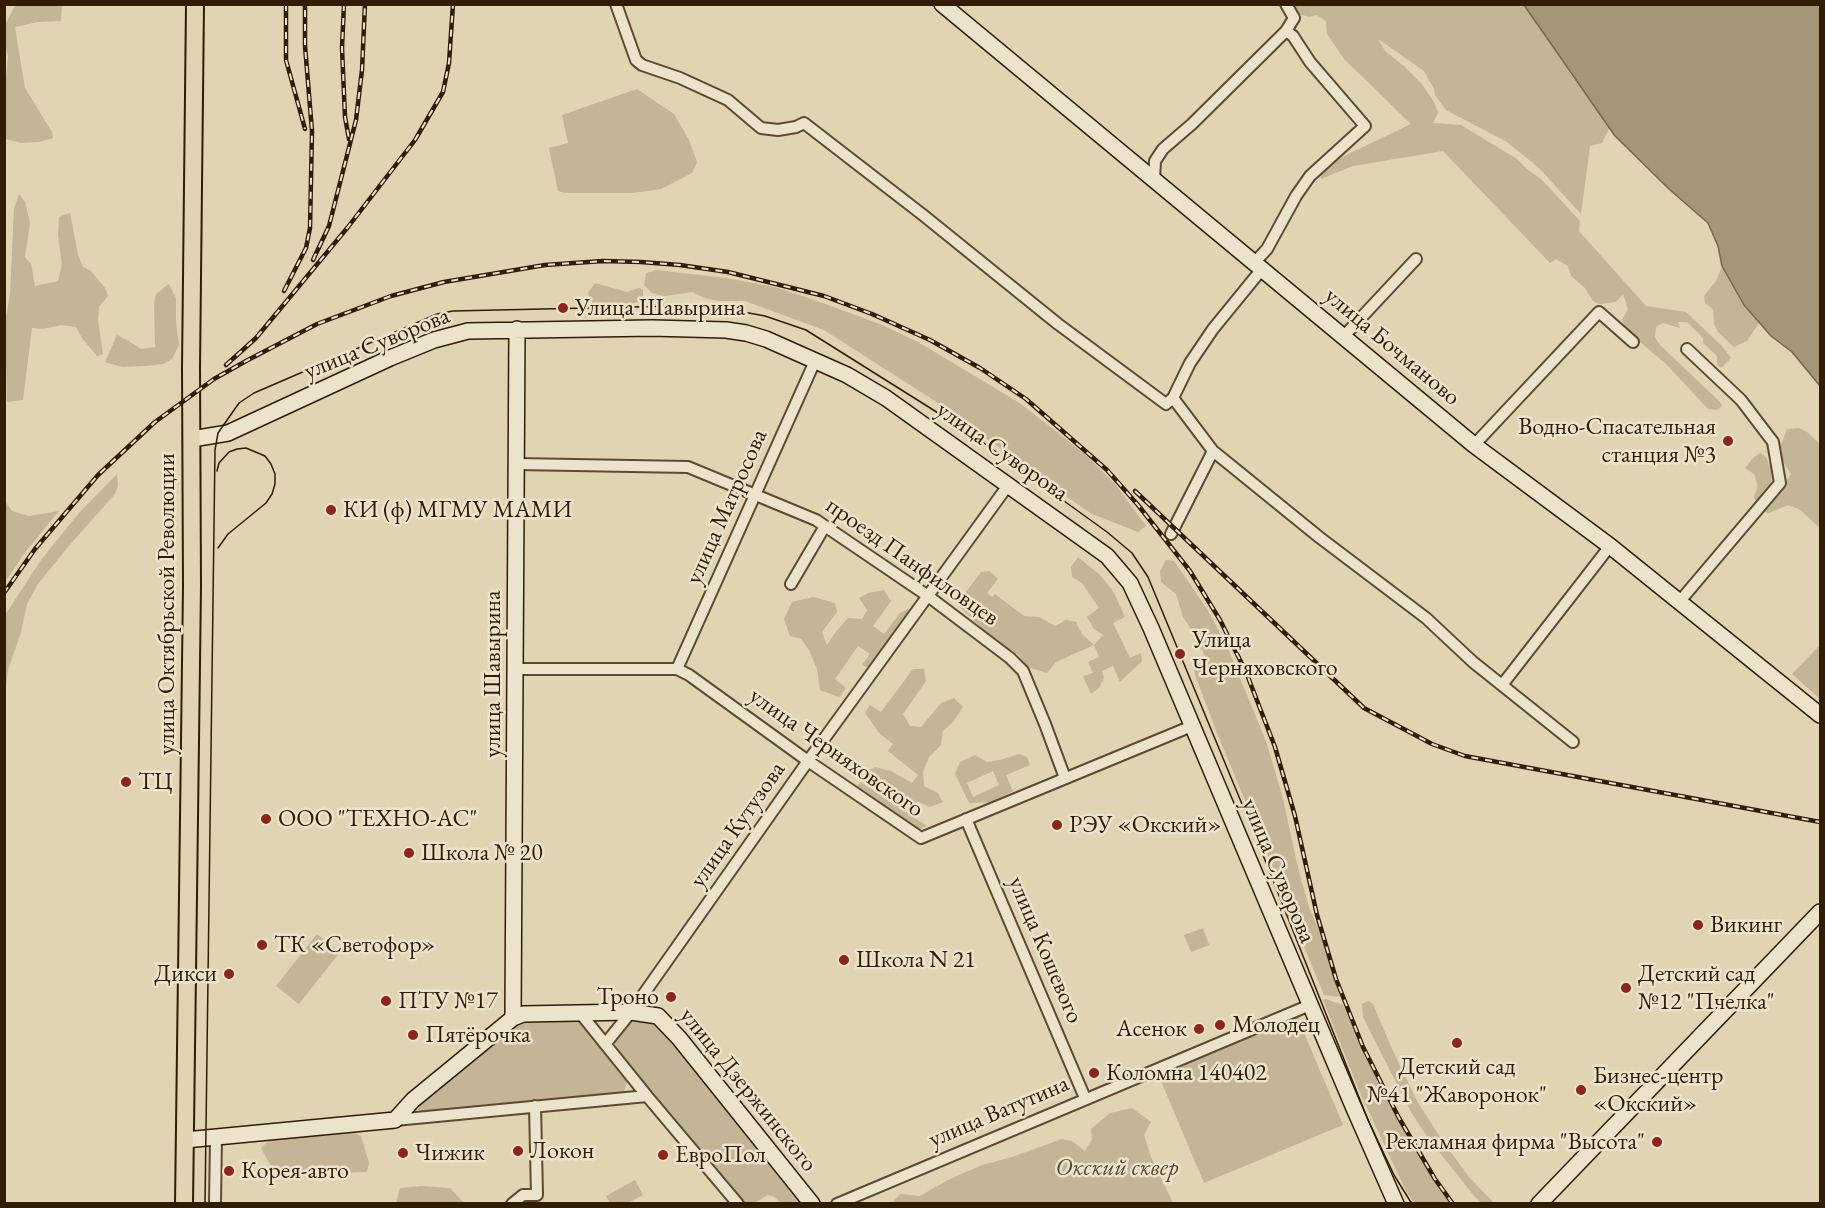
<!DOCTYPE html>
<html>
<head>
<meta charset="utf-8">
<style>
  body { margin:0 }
  #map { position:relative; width:1825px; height:1208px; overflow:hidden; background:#e1d4b2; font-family:"EB Garamond",serif }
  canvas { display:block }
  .frame { position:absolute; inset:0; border:6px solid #311d06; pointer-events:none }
</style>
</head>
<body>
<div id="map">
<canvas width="1825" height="1208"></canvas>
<div class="frame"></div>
</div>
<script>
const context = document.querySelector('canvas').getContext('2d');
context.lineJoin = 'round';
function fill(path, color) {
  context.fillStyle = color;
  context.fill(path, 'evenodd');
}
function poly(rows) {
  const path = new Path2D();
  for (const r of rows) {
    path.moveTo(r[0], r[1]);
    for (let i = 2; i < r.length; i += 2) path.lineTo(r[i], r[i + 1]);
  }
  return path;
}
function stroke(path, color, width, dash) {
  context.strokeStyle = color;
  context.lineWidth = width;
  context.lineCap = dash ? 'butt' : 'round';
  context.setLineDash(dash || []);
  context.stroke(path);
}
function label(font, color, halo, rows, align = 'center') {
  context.font = font + ' "EB Garamond",serif';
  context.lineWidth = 5;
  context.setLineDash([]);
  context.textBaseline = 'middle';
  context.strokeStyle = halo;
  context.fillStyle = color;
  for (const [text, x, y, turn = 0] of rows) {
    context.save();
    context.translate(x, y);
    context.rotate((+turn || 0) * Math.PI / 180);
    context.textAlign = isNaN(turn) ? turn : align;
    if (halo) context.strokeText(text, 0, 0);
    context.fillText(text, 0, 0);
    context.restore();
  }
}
const green = poly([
  [16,4,62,5,61,21,38,22,15,27,25,88,52,132,53,138,39,142,21,143,5,139,4,98,8,56,5,45,5,25],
  [1290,5,1524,5,1572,76,1610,127,1602,143,1590,146,1581,214,1539,168,1507,142,1446,110,1435,95,1434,89,1424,71,1378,39,1385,51,1405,67,1421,83,1434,102,1438,113,1433,123,1461,125,1517,159,1527,169,1542,180,1580,221,1579,231,1646,306,1686,312,1722,346,1731,358,1721,368,1717,364,1717,356,1703,343,1703,338,1687,322,1678,322,1680,328,1663,323,1656,327,1655,337,1659,344,1720,402,1722,407,1716,410,1708,409,1666,364,1627,331,1622,320,1628,309,1623,294,1616,302,1599,304,1593,301,1585,288,1571,276,1568,266,1556,259,1550,263,1443,151,1353,166,1321,179,1320,174,1336,160,1411,124,1344,59,1327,34,1326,21,1317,15,1309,17,1299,14],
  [637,89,674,114,689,140,697,162,692,173,661,189,633,193,565,193,558,191,549,148,568,143,562,115],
  [19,194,25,202,30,223,25,257,31,264,35,286,58,281,62,265,58,235,59,217,70,213,78,255,83,267,91,271,105,288,108,296,99,307,98,320,103,354,97,356,82,338,76,327,61,325,43,329,32,328,23,400,7,402,5,323,10,294,14,208],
  [1722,266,1744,305,1759,323,1747,341,1734,347,1718,332,1714,324,1713,309,1705,303,1704,296,1716,281],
  [657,270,725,278,775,287,820,302,882,325,918,342,1018,402,1052,428,1088,457,1115,484,1146,526,1138,532,1092,514,1032,473,1019,461,981,435,949,410,824,330,745,301,720,301,704,298,693,292,664,296,652,293,644,285,646,273],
  [595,283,627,292,639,288,643,290,643,298,638,302,626,305,612,306,591,303,588,293],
  [169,284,176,298,176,322,179,345,172,359,163,364,146,366,122,367,105,362,117,335,127,340,141,349,155,347,154,304,156,294],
  [1799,428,1807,432,1820,444,1820,528,1799,509,1788,505,1769,513,1760,511,1754,497,1758,486,1754,474,1745,468,1753,458,1760,453,1766,457,1771,469,1772,485,1783,486,1791,474,1782,460,1781,445,1787,429],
  [117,474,118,486,115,494,67,548,38,584,27,604,21,632,8,670,5,693,5,615,41,560,79,513],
  [5,501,12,511,29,516,59,511,23,555,8,578,5,579],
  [1078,557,1100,575,1113,591,1125,617,1113,623,1130,658,1141,653,1142,661,1120,682,1113,666,1102,671,1104,678,1099,688,1091,694,1083,676,1093,673,1088,662,1099,657,1094,645,1056,662,1047,673,1027,667,1019,655,989,636,957,604,981,572,990,571,998,579,987,593,992,597,995,594,1024,616,1039,617,1055,626,1066,620,1076,622,1082,634,1094,645,1103,635,1094,629,1087,617,1099,608,1082,583,1072,577,1071,567],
  [1166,560,1174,561,1209,612,1229,651,1267,744,1283,799,1299,872,1309,907,1321,936,1340,997,1324,995,1300,937,1288,915,1283,901,1282,889,1219,738,1195,675,1194,667,1208,664,1202,649,1196,646,1191,629,1183,617,1176,594,1161,582,1160,571],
  [884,590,891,601,873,626,884,634,900,613,908,609,912,610,870,668,862,665,870,654,858,646,835,679,846,688,839,697,820,690,817,669,809,650,801,639,790,636,784,619,792,602,813,597,835,603,837,612,822,632,827,645,835,633,848,618,862,619,867,610,859,598,868,593],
  [1820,645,1820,699,1792,674],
  [913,669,924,669,926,681,903,714,910,726,921,727,941,703,954,698,963,707,953,722,943,731,941,745,929,757,923,772,924,786,938,793,943,802,929,807,918,801,909,814,927,826,918,830,857,786,861,782,894,805,901,794,868,771,875,767,891,771,912,783,918,775,888,751,893,744,879,733,865,713,870,705,881,712],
  [1019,754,1027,757,1030,765,1006,775,1013,791,992,802,969,803,955,774,960,762,975,755,987,762,1000,760],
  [993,771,999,785,973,797,967,783],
  [1203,928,1209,945,1191,952,1184,935],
  [317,934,340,952,299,1004,276,986],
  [1326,999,1343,1005,1388,1101,1423,1162,1451,1203,1415,1203,1407,1193,1361,1095,1323,1000],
  [1368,1001,1373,1004,1392,1049,1417,1101,1444,1143,1469,1177,1494,1203,1482,1203,1475,1197,1428,1138,1411,1112,1363,1017,1362,1004],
  [1297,1016,1343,1125,1204,1183,1158,1074],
  [569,1019,578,1021,584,1026,628,1080,624,1091,620,1093,423,1113,419,1111,418,1105,512,1025,527,1020],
  [637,1021,650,1022,662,1026,808,1203,780,1203,775,1197,768,1195,754,1203,744,1203,622,1057,615,1043,627,1025],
  [1132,1108,1151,1122,1144,1135,1151,1157,1173,1203,892,1203,900,1194,920,1196,948,1180,982,1165,1012,1157,1062,1139,1072,1141,1085,1151,1092,1139,1091,1129,1110,1113],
  [347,1129,361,1136,369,1163,367,1172,288,1174,273,1170,261,1148,270,1139],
  [635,1180,643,1195,628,1203,610,1203,606,1196],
  [422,1186,450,1188,464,1203,396,1203,400,1188]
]);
const water = poly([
  [1524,5,1820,5,1820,386,1792,352,1771,336,1744,305,1722,266,1718,246,1708,223,1669,189,1615,136,1524,5]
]);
const street = poly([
  [616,4,636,60,642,65,680,78,728,100,761,128,778,130,796,127,804,123,923,215,1058,324,1166,404,1173,398],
  [1286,31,1294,18,1286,4],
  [1154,179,1155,161,1163,149,1192,124,1286,31,1293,36,1310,62,1365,126,1310,176,1296,196,1267,249,1254,263],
  [1344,336,1416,259],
  [1474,445,1599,312,1633,342],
  [1213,451,1319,537,1426,618,1473,662,1573,742],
  [517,464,688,467,816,520,928,596,1010,658,1023,671,1045,724,1065,778],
  [1171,534,1213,451,1173,398,1190,363,1213,329,1262,269],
  [791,584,825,526],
  [1680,601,1780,483,1773,442,1741,400,1687,349],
  [515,669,677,669,689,675,808,761,921,838,1192,726],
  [677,669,815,361],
  [1502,685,1610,546],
  [966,819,1085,1098],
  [581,1014,647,1096],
  [606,1043,631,1012,808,761,1009,484],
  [395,1120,647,1096,738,1204],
  [215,1204,216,1137],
  [512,1204,523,1195,537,1195,535,1106],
  [837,1204,1310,1005]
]);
const secondary = poly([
  [942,4,1474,445,1610,546,1820,715],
  [192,439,228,433,390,358,434,340,468,331,652,328,726,330,746,333,766,339,847,375,886,398,1107,556,1130,583,1151,628,1353,1106,1396,1204],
  [513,1018,517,329],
  [185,1140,395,1120,413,1100,513,1018,523,1014,631,1012,658,1016,679,1038,812,1204],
  [1539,1204,1820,912]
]);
const primary = poly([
  [184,1204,192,586,191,368,195,4]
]);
const tram = poly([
  [217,471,219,463,229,452,237,449,246,448,265,456,271,464,275,474,275,484,272,494,266,503,228,534,218,548],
  [205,1204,215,450,218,433,239,403,254,393,437,314,453,311,677,306,722,308,765,316,806,330,970,433,1107,532,1132,553,1148,577,1261,850,1368,1120,1394,1175,1412,1204]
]);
const rail = poly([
  [286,4,286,60,305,129],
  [344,4,342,48,345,117,349,139],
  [313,260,329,226,356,120,362,70,365,4],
  [284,291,306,248,310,228,312,131,305,46,305,4],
  [226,365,256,338,348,227,415,140,443,92,449,63,453,4],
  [1135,491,1364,708,1432,744,1465,756,1820,822],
  [4,593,35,549,98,475,155,422,214,379,246,361,317,324,391,296,444,282,545,265,603,261,641,262,680,265,728,272,824,296,872,314,930,340,980,368,1026,399,1107,470,1138,505,1190,571,1220,620,1246,672,1275,747,1295,816,1317,915,1336,979,1363,1047,1399,1118,1435,1179,1453,1204]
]);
const markers = [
  [563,308,6,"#8f2418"],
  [1728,441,6,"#8f2418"],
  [331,510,6,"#8f2418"],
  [1180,654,6,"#8f2418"],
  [126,782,6,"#8f2418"],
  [266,819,6,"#8f2418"],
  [1057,825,6,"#8f2418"],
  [409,853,6,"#8f2418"],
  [1698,925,6,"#8f2418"],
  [262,945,6,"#8f2418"],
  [844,960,6,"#8f2418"],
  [229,974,6,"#8f2418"],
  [1626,988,6,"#8f2418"],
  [671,997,6,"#8f2418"],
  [386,1001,6,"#8f2418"],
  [1220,1025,6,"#8f2418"],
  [1199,1029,6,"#8f2418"],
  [413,1035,6,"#8f2418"],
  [1457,1043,6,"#8f2418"],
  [1094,1073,6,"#8f2418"],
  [1581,1090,6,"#8f2418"],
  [1657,1142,6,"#8f2418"],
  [518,1151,6,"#8f2418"],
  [403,1153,6,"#8f2418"],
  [663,1155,6,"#8f2418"],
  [229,1171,6,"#8f2418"]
];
const poiNames = [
  ["Улица Шавырина",575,308],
  ["Водно-Спасательная",1716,427,"right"],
  ["станция №3",1716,455,"right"],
  ["КИ (ф) МГМУ МАМИ",343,510],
  ["Улица",1192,640],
  ["Черняховского",1192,668],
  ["ТЦ",138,782],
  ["ООО \"ТЕХНО-АС\"",278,819],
  ["РЭУ «Окский»",1069,825],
  ["Школа № 20",421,853],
  ["Викинг",1710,925],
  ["ТК «Светофор»",274,945],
  ["Школа N 21",856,960],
  ["Дикси",217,974,"right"],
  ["Детский сад",1638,974],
  ["№12 \"Пчелка\"",1638,1002],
  ["Троно",659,997,"right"],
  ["ПТУ №17",398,1001],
  ["Молодец",1232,1025],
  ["Асенок",1187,1029,"right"],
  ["Пятёрочка",425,1035],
  ["Детский сад",1457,1067,"center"],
  ["№41 \"Жаворонок\"",1457,1095,"center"],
  ["Коломна 140402",1106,1073],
  ["Бизнес-центр",1593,1076],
  ["«Окский»",1593,1104],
  ["Рекламная фирма \"Высота\"",1645,1142,"right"],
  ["Локон",530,1151],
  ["Чижик",415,1153],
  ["ЕвроПол",675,1155],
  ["Корея-авто",241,1171]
];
const streetNames = [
  ["улица Суворова",377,344,-22],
  ["улица Бочманово",1392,347,40],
  ["улица Суворова",1002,452,35],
  ["улица Матросова",727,507,-66],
  ["проезд Панфиловцев",912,562,35],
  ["улица Октябрьской Революции",167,604,-90],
  ["улица Шавырина",493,674,-90],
  ["улица Черняховского",836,753,35],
  ["улица Кутузова",738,825,-55],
  ["улица Суворова",1278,871,67],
  ["улица Кошевого",1045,950,67],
  ["улица Дзержинского",748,1090,51],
  ["улица Ватутина",999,1112,-23]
];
const parkNames = [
  ["Окский сквер",1117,1168]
];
fill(green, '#c3b595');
fill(water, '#a59678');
stroke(water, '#77664a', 1.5);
stroke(street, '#5d4b31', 14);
stroke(secondary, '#311d06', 18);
stroke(primary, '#311d06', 20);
stroke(street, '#ece3cd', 10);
stroke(secondary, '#ece3cd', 15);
stroke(primary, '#e1d4b2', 16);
stroke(tram, '#311d06', 1.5);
stroke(rail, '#311d06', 4.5);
stroke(rail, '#ece3cd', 2, [7]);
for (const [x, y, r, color] of markers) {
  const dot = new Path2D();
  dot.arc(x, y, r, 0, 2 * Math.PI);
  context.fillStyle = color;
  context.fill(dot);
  stroke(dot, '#ece3cd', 2);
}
label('24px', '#311d06', '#ece3cd', poiNames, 'left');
label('24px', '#311d06', '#ece3cd', streetNames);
label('italic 24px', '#5d4b31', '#ece3cd', parkNames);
</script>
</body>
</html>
